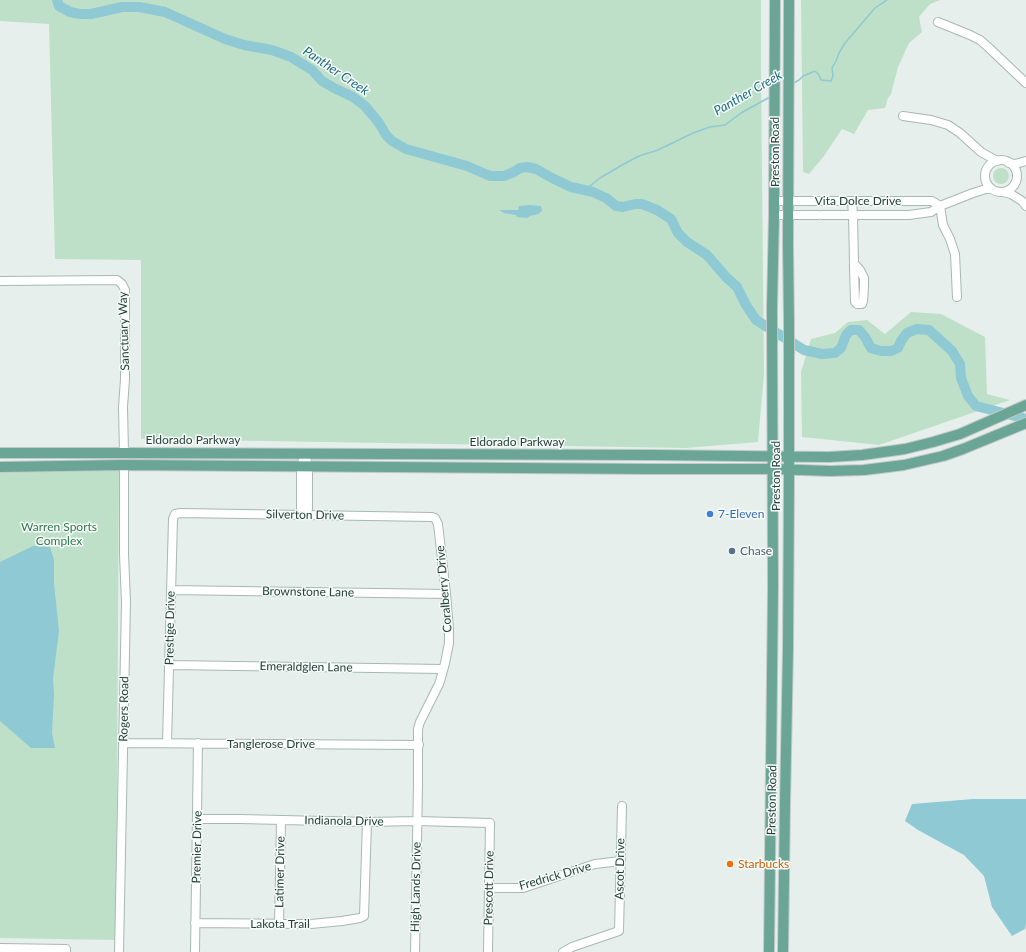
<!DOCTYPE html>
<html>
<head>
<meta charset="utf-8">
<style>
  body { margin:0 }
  canvas { display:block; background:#e6efeb }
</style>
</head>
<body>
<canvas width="1026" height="952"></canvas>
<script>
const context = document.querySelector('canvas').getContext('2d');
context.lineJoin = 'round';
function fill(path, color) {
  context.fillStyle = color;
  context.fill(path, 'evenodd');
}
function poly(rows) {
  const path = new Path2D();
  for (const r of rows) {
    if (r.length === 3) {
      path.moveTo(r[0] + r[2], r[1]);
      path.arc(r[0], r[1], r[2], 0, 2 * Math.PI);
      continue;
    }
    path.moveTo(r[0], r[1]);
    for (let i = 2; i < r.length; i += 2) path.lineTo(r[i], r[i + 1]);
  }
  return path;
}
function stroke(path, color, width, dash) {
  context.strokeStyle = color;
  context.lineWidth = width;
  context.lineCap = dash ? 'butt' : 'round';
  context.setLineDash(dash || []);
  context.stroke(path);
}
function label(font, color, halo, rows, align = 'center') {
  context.font = font + ' Lato,sans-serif';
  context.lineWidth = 3;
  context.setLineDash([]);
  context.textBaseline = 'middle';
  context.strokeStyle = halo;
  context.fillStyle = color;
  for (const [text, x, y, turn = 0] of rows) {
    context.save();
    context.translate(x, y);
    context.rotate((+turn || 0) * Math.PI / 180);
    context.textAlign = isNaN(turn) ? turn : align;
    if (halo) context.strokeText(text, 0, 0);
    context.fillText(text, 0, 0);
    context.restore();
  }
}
const green = poly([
  [0,0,761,0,761,71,764,374,758,442,686,448,141,439,141,260,55,259,49,24,0,21],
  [801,0,940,0,930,4,919,17,922,32,909,43,898,67,891,94,888,98,885,108,868,110,854,134,842,129,824,156,809,174,803,172],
  [1001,176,8],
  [911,312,941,314,985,337,987,394,1010,400,879,445,802,437,801,372,811,339,835,333,848,322,867,320,885,334],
  [119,469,116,940,0,938,0,473]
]);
const water = poly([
  [530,205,541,206,542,211,538,214,530,216,527,218,517,217,516,215,504,213,499,210,518,210,519,206],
  [33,546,50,547,54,560,54,584,59,631,53,679,54,694,52,733,55,748,31,748,0,721,0,562],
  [973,799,1026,799,1026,923,1025,929,1012,936,992,907,984,876,964,855,918,830,905,821,912,804]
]);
const stream = poly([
  [792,84,799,80,803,76,815,71,819,75,821,80,831,81,833,76,832,68,836,61,839,53,845,43,875,8,887,0],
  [585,190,600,178,622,165,639,156,658,150,693,133,710,127,725,125,741,113,770,97]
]);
const river = poly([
  [57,0,59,6,70,12,80,14,91,14,122,7,139,7,165,12,225,39,244,45,272,50,291,57,312,70,322,81,336,89,353,97,365,106,379,123,386,135,392,141,406,149,467,166,490,176,504,176,514,172,520,168,527,167,536,169,552,178,571,187,593,192,606,198,616,206,623,207,635,204,642,204,657,210,671,219,678,233,687,242,707,255,726,277,737,287,746,305,756,320,804,350,822,354,835,353,841,348,846,335,851,330,859,330,865,337,871,348,881,351,891,351,898,348,901,341,907,333,917,329,929,330,952,351,960,364,961,378,968,396,976,406,1026,419]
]);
const minor = poly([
  [938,22,970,35,980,40,988,47,1026,83],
  [903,116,931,120,948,125,960,133,981,152,997,161],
  [1001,176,16],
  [1009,163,1015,164,1026,161],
  [1003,192,1011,194,1022,201,1026,206],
  [774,201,932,201,940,206],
  [852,201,853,215,854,263,854,267,855,302,857,304,862,304,863,301,864,287,864,278,860,270,854,263],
  [940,206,943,225,950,239,955,254,957,297],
  [774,215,818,215],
  [822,215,909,215,931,212,940,206,973,193,986,189,991,189],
  [0,281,117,280,122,284,125,290,125,379,123,407,124,453],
  [305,453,308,467,308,509,304,515,301,509,301,467,305,453],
  [171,590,446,594],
  [169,665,443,669],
  [123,743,419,745],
  [167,743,173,519,175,514,181,513,304,515,432,517,435,518,438,524,446,594,449,629,449,643,445,663,441,678,439,684,420,722,418,729,418,785,415,952],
  [197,819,240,819,367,822,417,821,490,823,488,952],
  [489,888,523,888,595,864,621,861],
  [195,923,311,924,342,921,360,918,364,916,367,822],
  [279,924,281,821],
  [0,948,66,949,66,952],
  [119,952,126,602,124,554,124,465],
  [195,952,198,743],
  [563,952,572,947,619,931,622,806]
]);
const major = poly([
  [0,453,124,453,651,455,829,457,862,455,905,449,933,442,960,434,1026,405],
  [0,467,124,465,650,469,773,469,830,471,864,470,904,465,943,456,963,449,1026,423],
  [769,952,773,586,772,308,774,215,775,0],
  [783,952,785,803,788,649,789,482,789,325,788,243,789,0]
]);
const markers = [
  [710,514,4,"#3f7fe0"],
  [732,551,4,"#5c6f8a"],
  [730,864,4,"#e8710a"]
];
const streetNames = [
  ["Preston Road",775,152,-90],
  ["Vita Dolce Drive",858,201],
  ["Sanctuary Way",124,331,-92],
  ["Eldorado Parkway",193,440],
  ["Eldorado Parkway",517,442],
  ["Preston Road",776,476,-90],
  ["Silverton Drive",305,515,1],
  ["Coralberry Drive",444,589,-95],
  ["Brownstone Lane",308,592,1],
  ["Prestige Drive",170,628,-89],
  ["Emeraldglen Lane",306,667,1],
  ["Rogers Road",124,709,-89],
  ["Tanglerose Drive",271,744],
  ["Preston Road",772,800,-89],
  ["Indianola Drive",344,821,1],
  ["Premier Drive",197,847,-89],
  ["Ascot Drive",620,869,-89],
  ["Latimer Drive",280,872,-89],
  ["Fredrick Drive",555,876,-16],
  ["High Lands Drive",416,887,-89],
  ["Prescott Drive",489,888,-89],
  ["Lakota Trail",280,924]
];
const shopNames = [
  ["7-Eleven",718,514]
];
const parkNames = [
  ["Warren Sports",59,527],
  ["Complex",59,541]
];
const serviceNames = [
  ["Chase",740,551]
];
const foodNames = [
  ["Starbucks",738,864]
];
const waterNames = [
  ["Panther Creek",336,71,34],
  ["Panther Creek",748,93,-30]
];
fill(green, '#bfe0c8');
fill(water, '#8ec9d4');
stroke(stream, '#8ec9d4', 1.5);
stroke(river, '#8ec9d4', 10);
stroke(minor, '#a8b8b2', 10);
stroke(major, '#c2cac8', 12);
stroke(minor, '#fff', 8);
stroke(major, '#6aa596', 10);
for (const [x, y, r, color] of markers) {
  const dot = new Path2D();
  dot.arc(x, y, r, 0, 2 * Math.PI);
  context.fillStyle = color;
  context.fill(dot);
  stroke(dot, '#f7fbf9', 1.5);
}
label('12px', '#24423a', '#f7fbf9', streetNames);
label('12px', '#366cbe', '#f7fbf9', shopNames, 'left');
label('12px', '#2d7a4b', '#f7fbf9', parkNames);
label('12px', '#4e5e75', '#f7fbf9', serviceNames, 'left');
label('12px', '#c56008', '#f7fbf9', foodNames, 'left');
label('italic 13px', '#1c6f80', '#f7fbf9', waterNames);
</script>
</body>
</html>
